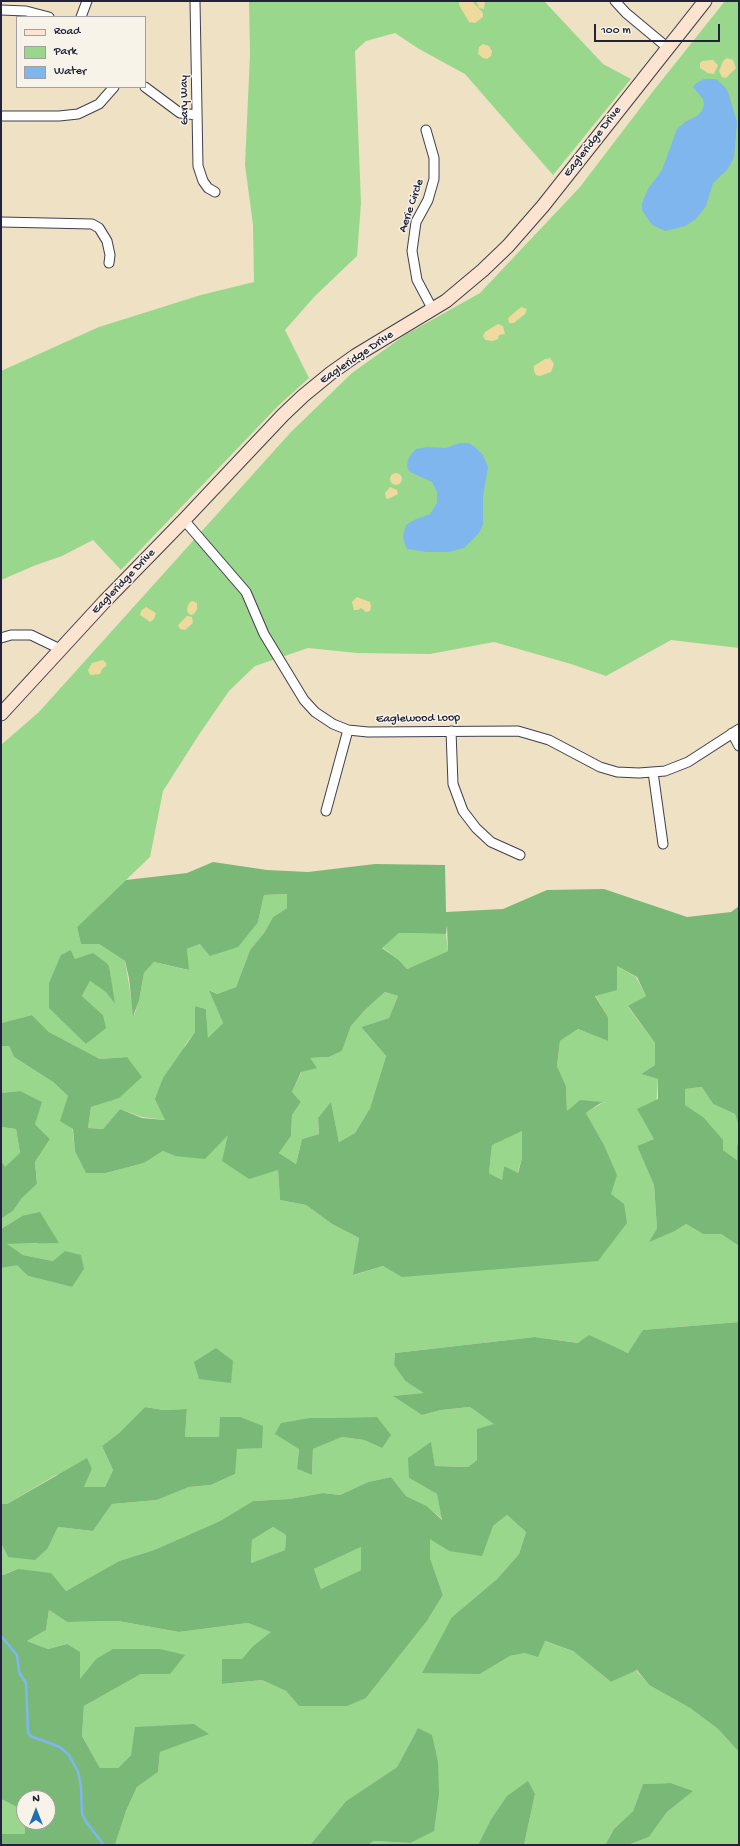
<!DOCTYPE html>
<html>
<head>
<meta charset="utf-8">
<style>
  body { margin:0 }
  #map { position:relative; width:740px; height:1846px; overflow:hidden; background:#efe1c3; font-family:"Gochi Hand",sans-serif }
  canvas { display:block }
  .frame { position:absolute; inset:0; border:2px solid #22223b; pointer-events:none }
  .legend { position:absolute; left:16px; top:16px; width:130px; height:72px; box-sizing:border-box; background:#f7f3e8; border:1px solid #a29fa3; margin:0; padding:5px 7px; list-style:none; font-size:12px; color:#22223b }
  .legend li { display:flex; align-items:center; gap:8px; height:20px }
  .legend b { width:20px; border:1px solid #a29fa3 }
  .north { position:absolute; left:16px; top:1790px; width:40px; height:40px; box-sizing:border-box; background:#f7f3e8; border:1px solid #a29fa3; border-radius:50%; rotate:0deg; font-size:11px; font-weight:700; line-height:16px; text-align:center; color:#22223b }
  .north::after { content:''; display:block; margin:auto; width:14px; height:18px; background:#1f6fb2; clip-path:polygon(50% 0,100% 100%,50% 72%,0 100%) }
  .scale { position:absolute; left:594px; top:24px; width:126px; height:18px; box-sizing:border-box; border:2px solid #22223b; border-top:0; padding-left:5px; font-size:12px; line-height:14px; white-space:nowrap; color:#22223b; -webkit-text-stroke:3px #f7f3e8; paint-order:stroke }
</style>
</head>
<body>
<div id="map">
<canvas width="740" height="1846"></canvas>
<div class="frame"></div>
<ul class="legend">
<li><b style="height:5px;background:#fde4d1"></b>Road</li>
<li><b style="height:11px;background:#99d78d"></b>Park</li>
<li><b style="height:11px;background:#7fb6ee"></b>Water</li>
</ul>
<div class="north">N</div>
<div class="scale">100 m</div>
</div>
<script>
const context = document.querySelector('canvas').getContext('2d');
context.lineJoin = 'round';
function fill(path, color) {
  context.fillStyle = color;
  context.fill(path, 'evenodd');
}
function poly(rows) {
  const path = new Path2D();
  for (const r of rows) {
    if (r.length === 3) {
      path.moveTo(r[0] + r[2], r[1]);
      path.arc(r[0], r[1], r[2], 0, 2 * Math.PI);
      continue;
    }
    path.moveTo(r[0], r[1]);
    for (let i = 2; i < r.length; i += 2) path.lineTo(r[i], r[i + 1]);
  }
  return path;
}
function stroke(path, color, width, dash) {
  context.strokeStyle = color;
  context.lineWidth = width;
  context.lineCap = dash ? 'butt' : 'round';
  context.setLineDash(dash || []);
  context.stroke(path);
}
function label(font, color, halo, rows, align = 'center') {
  context.font = font + ' "Gochi Hand",sans-serif';
  context.lineWidth = 3;
  context.setLineDash([]);
  context.textBaseline = 'middle';
  context.strokeStyle = halo;
  context.fillStyle = color;
  for (const [text, x, y, turn = 0] of rows) {
    context.save();
    context.translate(x, y);
    context.rotate((+turn || 0) * Math.PI / 180);
    context.textAlign = isNaN(turn) ? turn : align;
    if (halo) context.strokeText(text, 0, 0);
    context.fillText(text, 0, 0);
    context.restore();
  }
}
const green = poly([
  [249,1,544,1,603,64,631,79,553,175,465,74,419,49,395,33,366,41,355,51,361,203,357,256,315,296,285,330,309,378,278,406,121,570,93,540,62,556,36,565,1,580,1,371,99,327,201,295,254,282,253,225,245,165,250,55],
  [725,1,739,1,739,648,671,640,606,676,571,664,494,642,430,654,357,653,308,648,255,666,229,691,200,733,163,791,150,857,77,927,81,944,99,944,125,961,134,1015,139,1001,144,973,154,962,188,970,187,949,258,922,264,895,287,894,287,908,273,917,264,933,250,950,236,987,217,994,210,990,223,1023,208,1039,206,1009,195,1006,195,1032,185,1045,165,1120,142,1117,120,1109,103,1129,88,1128,91,1107,119,1097,127,1057,100,1059,49,1032,32,1015,1,1023,1,745,39,712,291,432,352,373,405,335,480,293,580,187,654,90],
  [71,950,75,959,109,964,114,1003,106,991,90,981,82,996,103,1015,87,1044,75,1032],
  [399,933,446,934,448,951,407,969,399,960,382,947],
  [617,966,636,977,646,996,628,1007,655,1043,655,1065,641,1074,658,1079,654,1139,637,1146,654,1185,657,1229,675,1231,686,1224,703,1234,721,1234,739,1246,739,1322,644,1330,629,1353,615,1348,535,1337,395,1353,394,1365,405,1381,425,1393,394,1396,422,1415,441,1410,470,1407,495,1424,477,1430,477,1460,468,1467,435,1466,431,1443,409,1478,437,1494,443,1520,427,1506,406,1496,391,1477,368,1482,340,1495,323,1493,289,1499,253,1501,220,1521,154,1550,119,1561,66,1591,18,1569,2,1575,1,1574,1,1543,8,1557,48,1548,58,1527,93,1531,112,1504,157,1500,189,1487,211,1485,235,1474,220,1417,220,1437,185,1437,187,1409,163,1410,145,1407,119,1433,102,1446,113,1470,105,1487,84,1487,92,1469,56,1475,7,1504,1,1504,1,1268,17,1264,28,1276,72,1287,65,1252,53,1261,23,1255,6,1244,38,1244,22,1216,1,1229,1,1215,1,1218,13,1211,22,1198,37,1184,35,1162,50,1139,35,1124,20,1091,1,1093,1,1046,9,1046,14,1057,53,1082,69,1097,75,1151,106,1173,144,1163,163,1151,175,1156,228,1134,278,1170,280,1200,306,1205,332,1224,359,1238,354,1275,383,1266,402,1276,610,1194,603,1143,586,1113,602,1103,567,1111,566,1086,557,1066,560,1041,578,1029,608,1041,608,1017,595,995],
  [377,1417,382,1448,364,1440,342,1437,313,1449,312,1475,297,1469,299,1449,310,1418],
  [385,992,398,996,389,1018,361,1027,386,1056,370,1108,355,1133,339,1142,331,1103,318,1118,319,1134,302,1139,296,1164,279,1153,291,1136,292,1115,301,1102,292,1092,302,1071,309,1058,329,1057,342,1051,351,1026,365,1010],
  [702,1087,713,1104,735,1114,739,1127,739,1141,737,1146,737,1160,723,1150,685,1105,685,1089],
  [1,1127,16,1129,20,1154,5,1168,1,1160],
  [522,1130,522,1158,517,1174,504,1166,502,1180,489,1173,492,1144],
  [507,1515,526,1532,519,1554,497,1579,452,1617,480,1674,510,1656,525,1653,544,1641,573,1651,611,1682,636,1670,649,1685,690,1708,718,1729,739,1752,739,1845,628,1845,649,1837,667,1812,692,1791,671,1783,643,1784,633,1811,614,1829,605,1845,524,1845,535,1794,490,1821,478,1845,368,1845,374,1841,410,1843,418,1728,397,1767,346,1801,310,1845,115,1845,126,1811,137,1787,158,1772,160,1752,209,1733,131,1755,118,1768,100,1768,82,1736,84,1706,141,1674,170,1673,96,1659,80,1680,67,1644,48,1649,27,1641,46,1630,49,1610,67,1622,118,1621,179,1632,248,1623,272,1632,253,1646,222,1684,262,1680,286,1691,299,1706,366,1698,427,1621,443,1595,430,1558,430,1538,449,1551,493,1526],
  [273,1527,286,1535,285,1550,251,1563,252,1540],
  [361,1547,361,1570,321,1589,314,1569],
  [1,1799,23,1810,25,1834,1,1834]
]);
const forest = poly([
  [213,862,267,870,308,872,375,864,445,865,446,912,503,909,547,890,604,889,687,917,731,912,739,906,739,1127,735,1114,713,1104,702,1087,685,1089,685,1105,704,1118,723,1140,723,1150,737,1160,737,1146,739,1141,739,1246,721,1234,703,1234,686,1224,675,1231,649,1242,657,1229,654,1185,637,1146,654,1139,637,1109,658,1099,658,1079,641,1074,655,1065,655,1043,628,1006,646,996,637,977,617,966,617,990,595,996,608,1017,608,1041,578,1029,560,1041,557,1066,566,1086,567,1111,580,1100,602,1102,586,1113,603,1143,617,1175,611,1194,624,1204,627,1223,598,1261,402,1277,383,1266,353,1275,359,1238,332,1224,306,1205,280,1200,278,1170,249,1179,222,1161,228,1135,205,1159,175,1156,163,1151,144,1163,106,1173,86,1173,75,1151,73,1129,60,1121,68,1096,53,1082,14,1057,9,1046,1,1046,1,1023,32,1015,49,1032,100,1059,127,1057,142,1077,119,1098,91,1107,88,1128,103,1129,120,1109,142,1118,165,1120,155,1099,163,1078,195,1032,195,1006,206,1009,208,1038,223,1023,209,990,217,994,236,987,250,950,264,933,273,917,287,908,287,894,264,895,258,922,238,947,210,956,200,944,187,949,189,970,154,962,144,973,139,1001,133,1016,129,978,125,961,99,944,81,944,77,927,126,880,187,873],
  [447,925,448,951,407,969,399,960,382,948,399,933,446,934],
  [385,992,398,996,389,1018,361,1027,386,1056,370,1108,355,1133,339,1142,331,1102,318,1118,319,1134,302,1139,296,1164,279,1153,291,1136,292,1115,301,1102,292,1092,301,1072,317,1068,310,1058,329,1057,342,1051,351,1026,365,1010],
  [522,1131,522,1158,518,1173,504,1166,502,1180,489,1173,492,1145],
  [71,950,75,959,93,953,109,965,115,1004,106,992,90,981,82,996,103,1015,106,1028,86,1044,49,1008,49,983,61,955],
  [20,1091,42,1102,35,1124,50,1139,35,1162,37,1184,22,1198,13,1211,2,1218,1,1160,5,1167,20,1153,16,1129,1,1127,1,1093],
  [40,1212,59,1243,7,1244,23,1255,53,1261,65,1251,81,1255,84,1269,72,1287,28,1276,17,1265,1,1268,1,1229,22,1216],
  [739,1322,739,1752,718,1729,690,1708,649,1685,637,1670,611,1682,573,1651,545,1641,538,1657,525,1653,510,1656,480,1674,422,1673,452,1617,497,1579,519,1554,526,1532,507,1515,493,1526,482,1556,449,1551,430,1539,430,1558,443,1595,427,1621,366,1698,347,1706,299,1706,286,1691,262,1680,222,1684,222,1659,242,1659,253,1646,271,1632,248,1623,179,1632,118,1621,67,1622,49,1610,46,1630,27,1641,48,1649,67,1644,80,1652,80,1679,96,1659,113,1649,160,1649,185,1655,170,1674,141,1674,84,1706,82,1736,100,1768,118,1768,131,1755,135,1727,194,1724,209,1734,160,1752,158,1772,137,1787,126,1811,115,1845,1,1845,1,1834,25,1834,23,1810,1,1799,1,1574,3,1575,18,1569,51,1573,66,1591,119,1561,154,1550,220,1521,253,1501,289,1499,323,1493,340,1495,368,1482,391,1477,406,1496,427,1506,442,1520,437,1494,409,1478,408,1458,431,1442,435,1466,468,1467,477,1460,477,1429,494,1424,470,1407,441,1410,422,1415,393,1396,424,1393,405,1381,394,1365,395,1353,535,1337,578,1343,589,1335,628,1353,643,1330],
  [273,1527,286,1535,285,1550,251,1563,252,1540],
  [361,1547,361,1570,321,1589,314,1569],
  [24,1798,48,1798,48,1822,24,1822],
  [216,1348,233,1361,231,1383,199,1379,194,1362],
  [145,1407,163,1410,187,1409,185,1437,219,1437,220,1417,240,1417,263,1426,262,1448,237,1449,235,1474,211,1485,189,1487,157,1500,112,1504,93,1531,58,1527,48,1548,35,1560,8,1557,1,1543,1,1504,7,1504,87,1458,92,1469,84,1487,105,1487,113,1470,102,1446,119,1433],
  [377,1417,391,1435,382,1448,364,1440,342,1437,313,1449,312,1475,297,1469,299,1449,275,1434,281,1423,310,1418],
  [418,1728,432,1735,438,1762,439,1794,434,1831,410,1843,374,1841,368,1845,310,1845,346,1801,397,1767],
  [528,1781,535,1794,524,1845,478,1845,490,1821,507,1796],
  [671,1783,693,1791,667,1812,649,1837,628,1845,605,1845,614,1829,633,1811,643,1784]
]);
const sand = poly([
  [459,1,472,1,483,13,483,17,475,23,469,22,459,5],
  [476,1,485,1,484,9,479,8],
  [483,44,489,46,492,51,491,56,487,59,483,58,478,54,479,47],
  [727,58,733,60,736,68,726,78,722,77,719,71,723,61],
  [713,60,718,65,714,74,708,73,700,68,700,63,702,61],
  [521,307,527,309,525,314,514,323,509,323,508,318],
  [498,324,503,326,505,334,499,335,498,339,493,341,485,340,483,336,485,332],
  [550,358,554,364,551,372,540,376,536,375,534,371,534,366,545,359],
  [396,479,6],
  [390,487,397,490,398,494,388,499,386,498,385,493],
  [357,597,370,602,371,607,370,611,366,612,361,608,358,610,354,610,352,602],
  [192,601,197,603,197,609,194,614,191,615,188,613,187,609,189,603],
  [146,607,156,613,154,619,150,622,140,615,141,611],
  [187,616,192,617,193,623,185,630,180,629,178,625],
  [103,660,106,663,106,666,102,669,100,674,90,675,88,670,92,663]
]);
const water = poly([
  [704,79,716,79,725,87,728,92,737,122,734,158,727,170,713,183,706,206,696,219,685,226,665,231,652,225,642,210,642,203,648,189,662,170,677,129,685,122,697,116,702,111,704,105,703,99,693,87,695,84],
  [459,443,469,443,476,448,483,455,488,467,483,497,483,525,479,533,464,548,449,552,427,552,407,549,405,545,403,536,406,525,414,520,430,514,437,503,437,492,432,482,410,472,407,467,408,460,411,454,416,449,427,447,446,448]
]);
const stream = poly([
  [1,1636,17,1655,19,1672,26,1683,28,1732,30,1736,60,1747,69,1755,78,1772,81,1786,82,1814,87,1823,104,1845]
]);
const street = poly([
  [195,1,198,166,203,181,208,188,215,192],
  [615,1,626,13,668,48],
  [1,10,26,11,49,17],
  [81,17,87,1],
  [145,87,180,113,197,115],
  [1,116,59,116,78,114,99,104,114,87],
  [426,130,434,158,434,179,428,200,416,222,412,251,417,280,433,310],
  [1,222,92,224,99,228,107,241,110,255,109,263],
  [184,520,246,592,264,634,304,700,315,712,333,724,348,730,368,732,518,731,549,740,600,767,617,772,639,773,665,771,688,762,739,729],
  [1,638,11,635,31,635,60,649],
  [451,731,453,784,463,811,476,828,491,842,520,855],
  [732,733,739,746],
  [653,772,663,844],
  [326,811,348,730]
]);
const secondary = poly([
  [1,714,105,601,184,520,283,415,303,396,331,373,355,356,446,301,483,270,508,246,543,206,705,1]
]);
const streetNames = [
  ["Gary Way",185,100,-91],
  ["Eagleridge Drive",593,142,-52],
  ["Aerie Circle",412,206,-71],
  ["Eagleridge Drive",357,358,-34],
  ["Eagleridge Drive",124,582,-46],
  ["Eaglewood Loop",418,719,-1]
];
fill(green, '#99d78d');
fill(forest, '#7ab878');
fill(sand, '#eeda9e');
fill(water, '#7fb6ee');
stroke(stream, '#7fb6ee', 2.5);
stroke(street, '#413f4f', 11);
stroke(secondary, '#413f4f', 15);
stroke(street, '#fff', 9);
stroke(secondary, '#fde4d1', 13);
label('12px', '#22223b', '#f7f3e8', streetNames);
</script>
</body>
</html>
